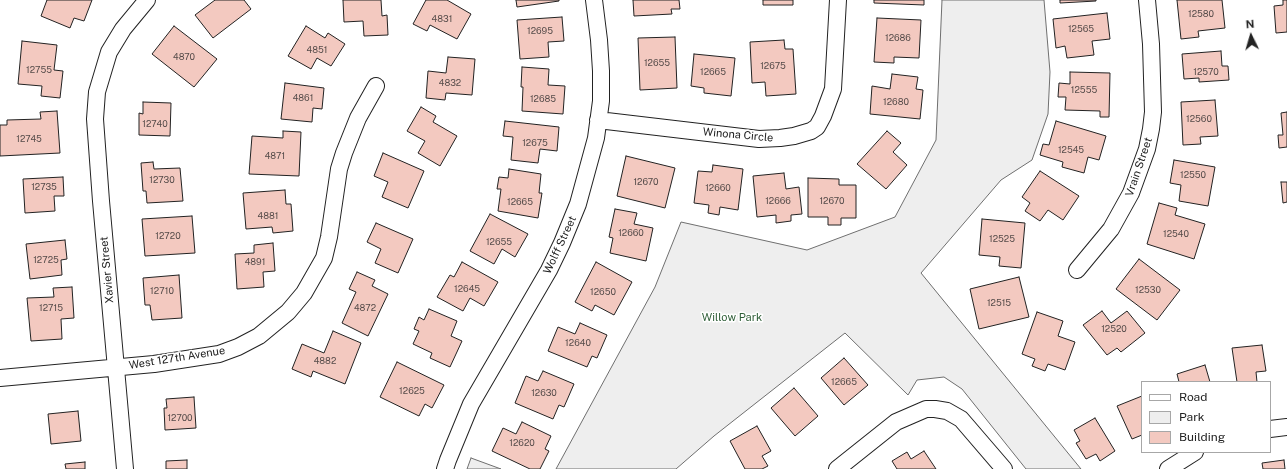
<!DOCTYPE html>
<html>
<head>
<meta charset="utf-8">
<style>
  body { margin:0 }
  #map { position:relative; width:1287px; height:469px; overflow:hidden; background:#fff; font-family:"Public Sans",sans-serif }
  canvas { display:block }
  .legend { position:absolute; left:1141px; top:381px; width:130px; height:72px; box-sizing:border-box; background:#fff; border:1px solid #a7a7a7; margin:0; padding:5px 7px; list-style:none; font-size:12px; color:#222 }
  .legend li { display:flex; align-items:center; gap:8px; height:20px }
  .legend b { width:20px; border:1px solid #a7a7a7 }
  .north { position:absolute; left:1231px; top:16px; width:40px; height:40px; -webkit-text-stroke:3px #fff; paint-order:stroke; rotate:355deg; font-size:11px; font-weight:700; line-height:16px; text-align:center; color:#222 }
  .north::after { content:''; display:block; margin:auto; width:14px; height:18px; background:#222; clip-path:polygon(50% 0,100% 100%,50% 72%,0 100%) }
</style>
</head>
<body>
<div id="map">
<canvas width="1287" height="469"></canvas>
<ul class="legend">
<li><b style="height:5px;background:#fff"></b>Road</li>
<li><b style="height:11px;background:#eee"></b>Park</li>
<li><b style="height:11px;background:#f3c9c0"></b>Building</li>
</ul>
<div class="north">N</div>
</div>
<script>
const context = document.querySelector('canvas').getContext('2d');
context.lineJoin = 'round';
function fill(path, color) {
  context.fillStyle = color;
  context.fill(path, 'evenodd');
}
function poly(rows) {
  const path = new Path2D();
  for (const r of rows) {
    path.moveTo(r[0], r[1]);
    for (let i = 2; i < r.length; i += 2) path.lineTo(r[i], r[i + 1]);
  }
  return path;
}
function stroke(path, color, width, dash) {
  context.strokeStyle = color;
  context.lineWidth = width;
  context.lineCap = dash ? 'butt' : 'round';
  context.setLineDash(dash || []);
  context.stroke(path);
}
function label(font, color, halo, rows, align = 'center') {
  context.font = font + ' "Public Sans",sans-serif';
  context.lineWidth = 3;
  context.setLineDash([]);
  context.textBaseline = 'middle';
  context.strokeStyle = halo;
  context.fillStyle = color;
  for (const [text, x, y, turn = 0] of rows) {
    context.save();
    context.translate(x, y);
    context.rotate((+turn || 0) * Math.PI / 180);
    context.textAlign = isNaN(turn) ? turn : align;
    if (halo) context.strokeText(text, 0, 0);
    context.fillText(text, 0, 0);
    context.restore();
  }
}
const green = poly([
  [942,0,1044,0,1050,72,1048,114,1032,160,1001,180,921,273,1081,469,1026,469,962,389,944,377,917,380,908,395,845,333,714,436,676,469,556,469,655,287,681,222,807,250,895,217,936,140,942,0],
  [471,458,501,469,467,469,471,458]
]);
const building = poly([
  [47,0,92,0,84,21,74,18,70,28,41,16,47,0],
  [215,0,244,0,251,9,213,38,195,15,215,0],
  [343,0,381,0,382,16,387,15,388,35,364,36,363,21,344,22,343,0],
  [426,0,447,0,471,14,457,39,430,25,427,31,413,24,426,0],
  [516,0,559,0,559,1,517,7,516,0],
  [633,0,679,0,680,9,671,9,672,14,634,16,633,0],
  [763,0,793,0,793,5,763,5,763,0],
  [874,0,924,0,924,5,874,3,874,0],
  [1060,0,1096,0,1096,1,1060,3,1060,0],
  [1177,0,1222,0,1225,28,1198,31,1199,37,1181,39,1177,0],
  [1283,0,1287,0,1287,32,1276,33,1274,6,1283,5,1283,0],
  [1107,13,1110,39,1092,41,1094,55,1067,58,1065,46,1056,48,1053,19,1107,13],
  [562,17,564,41,548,42,549,57,520,59,517,20,562,17],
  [877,18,921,20,919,58,894,57,894,63,874,62,877,18],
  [174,26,217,59,194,87,152,54,174,26],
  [306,26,325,38,328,33,345,44,331,66,317,58,311,69,288,56,306,26],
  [675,37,677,88,640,90,638,38,675,37],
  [784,40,785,49,793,49,796,94,766,96,765,82,752,83,750,42,784,40],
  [22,41,57,45,54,70,63,71,60,98,41,96,42,86,18,84,22,41],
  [1221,51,1222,66,1228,66,1229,80,1199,82,1199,78,1184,79,1182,54,1221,51],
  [694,54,735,58,731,96,704,93,704,88,691,86,694,54],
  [448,57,475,59,472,95,446,93,445,100,426,98,428,71,446,73,448,57],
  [522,67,549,69,548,85,565,86,563,114,522,111,523,87,521,87,522,67],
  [1070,72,1110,73,1109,117,1100,117,1100,111,1065,110,1066,97,1058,97,1059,83,1070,84,1070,72],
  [892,74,918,77,916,89,923,90,920,119,870,114,872,86,890,89,892,74],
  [285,83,324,88,322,109,313,108,312,122,281,119,285,83],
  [1215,100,1218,136,1200,137,1201,144,1183,145,1181,102,1215,100],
  [143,102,171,103,170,136,139,135,139,113,143,114,143,102],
  [421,107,436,116,433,122,457,136,440,166,418,153,425,141,407,131,421,107],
  [57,111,60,153,0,156,0,125,7,125,7,120,41,119,40,112,57,111],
  [1287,112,1287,147,1279,148,1278,135,1283,135,1281,113,1287,112],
  [505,121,559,127,557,151,540,149,538,163,511,160,513,137,503,136,505,121],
  [1056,121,1106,136,1099,160,1088,157,1084,173,1062,167,1063,162,1040,155,1043,144,1049,145,1056,121],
  [283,131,301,132,299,176,249,174,252,136,283,138,283,131],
  [887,131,901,143,893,152,907,165,886,189,857,164,887,131],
  [383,153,424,171,408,208,382,197,388,182,374,176,383,153],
  [626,156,675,168,665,208,617,196,626,156],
  [1174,160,1215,167,1208,206,1179,201,1181,185,1170,183,1174,160],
  [153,162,154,169,180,168,183,201,147,203,146,191,143,191,141,163,153,162],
  [713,165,743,169,738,210,720,207,719,215,708,213,709,205,694,203,698,171,712,172,713,165],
  [509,169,541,174,539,193,542,193,538,218,498,211,501,189,497,189,499,177,508,178,509,169],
  [1040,171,1079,196,1063,220,1048,210,1040,221,1025,211,1030,203,1022,197,1040,171],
  [784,173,786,189,799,187,802,214,791,215,791,221,776,223,776,215,757,217,753,176,784,173],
  [63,177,64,196,54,196,55,211,25,213,23,179,63,177],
  [808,178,839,179,839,185,856,185,856,218,841,218,841,225,828,225,828,217,808,217,808,178],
  [1281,182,1287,182,1287,202,1283,203,1281,182],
  [285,190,286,204,291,204,293,231,273,233,272,227,246,229,243,193,285,190],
  [1159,203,1177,208,1175,215,1205,224,1194,259,1147,244,1159,203],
  [615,209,637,213,634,224,653,228,646,261,610,253,613,238,609,237,615,209],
  [490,214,528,234,515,257,502,249,494,264,470,251,490,214],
  [192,216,195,253,145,256,142,219,192,216],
  [982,219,1025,223,1021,268,999,266,1000,257,979,255,982,219],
  [376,223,413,239,398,273,375,263,381,249,367,242,376,223],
  [65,240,67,259,61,260,62,275,30,279,26,244,65,240],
  [273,243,275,271,263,272,264,287,237,289,235,254,254,253,254,245,273,243],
  [1139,259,1180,290,1157,320,1116,289,1139,259],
  [462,262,498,282,484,306,470,298,463,311,437,297,450,275,454,277,462,262],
  [596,262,632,282,614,315,595,305,592,311,575,302,596,262],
  [357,272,375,280,372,286,388,294,368,336,342,323,356,292,349,289,357,272],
  [179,275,182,318,152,320,150,305,145,305,143,278,179,275],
  [1019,277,1029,317,979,329,970,289,1019,277],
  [72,287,74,318,61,319,62,339,31,341,27,298,54,297,53,288,72,287],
  [429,309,457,321,451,336,462,341,450,367,430,358,432,353,413,344,419,331,414,329,419,317,424,320,429,309],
  [1102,311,1111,323,1127,311,1145,333,1121,352,1117,348,1107,355,1083,325,1102,311],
  [1037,312,1063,321,1058,336,1075,342,1065,370,1048,364,1045,371,1032,366,1035,359,1022,354,1037,312],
  [580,323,607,335,597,358,592,356,587,367,548,351,558,327,575,334,580,323],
  [333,331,361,343,345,384,313,371,311,377,292,369,302,344,324,353,333,331],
  [1262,345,1266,371,1256,372,1257,382,1237,382,1232,348,1262,345],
  [844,358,868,385,844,405,821,378,844,358],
  [397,362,444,385,432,408,425,404,419,416,380,397,397,362],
  [1205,365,1210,382,1179,382,1177,374,1205,365],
  [543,371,574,384,564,407,559,405,553,419,515,403,526,376,538,381,543,371],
  [794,388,818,416,795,436,771,408,794,388],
  [1142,396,1142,435,1132,439,1117,406,1142,396],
  [194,397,196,428,165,430,164,408,167,408,166,399,194,397],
  [78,411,81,441,51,444,48,414,78,411],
  [1095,418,1115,451,1100,461,1096,454,1086,459,1076,443,1080,441,1074,430,1095,418],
  [522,422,551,436,545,449,549,451,540,469,530,469,492,451,503,428,516,434,522,422],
  [757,426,771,451,762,456,768,466,762,469,745,469,730,441,757,426],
  [924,451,936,469,897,469,892,461,907,452,911,459,924,451],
  [187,460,187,469,166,469,166,461,187,460],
  [1284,460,1285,469,1263,469,1262,463,1284,460],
  [85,462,85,469,66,469,65,464,85,462]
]);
const street = poly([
  [598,120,759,139,780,138,794,136,811,131,817,127,823,116,833,89,838,0],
  [1077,270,1111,229,1131,193,1147,149,1151,129,1153,112,1151,44,1147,0],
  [0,378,154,364,219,354,238,347,259,336,288,312,304,293,324,258,329,237,339,169,344,153,358,118,376,86],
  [1270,429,1287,427],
  [125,469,101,201,95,119,97,92,109,52,123,29,147,0],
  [445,469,448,460,471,404,549,270,562,243,578,204,596,138,601,101,601,71,599,40,594,0],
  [837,469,896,422,926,409,935,409,947,411,961,419,1004,469],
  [1168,469,1195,452]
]);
const numberNames = [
  ["12580",1201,14],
  ["4831",442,19],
  ["12565",1081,29],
  ["12695",540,31],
  ["12686",898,38],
  ["4851",317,50],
  ["4870",184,57],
  ["12655",657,63],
  ["12675",773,66],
  ["12755",39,70],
  ["12665",713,72],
  ["12570",1206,72],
  ["4832",450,83],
  ["12555",1084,90],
  ["4861",303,98],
  ["12685",543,99],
  ["12680",896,102],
  ["12560",1199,119],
  ["12740",155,124],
  ["12745",29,139],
  ["12675",535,143],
  ["12545",1071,150],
  ["4871",275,156],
  ["12550",1193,175],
  ["12730",162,180],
  ["12670",646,182],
  ["12735",44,187],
  ["12660",718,188],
  ["12666",778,201],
  ["12670",832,201],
  ["12665",520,202],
  ["4881",268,216],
  ["12660",631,233],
  ["12540",1176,234],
  ["12720",168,236],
  ["12525",1002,239],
  ["12655",499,242],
  ["12725",46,260],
  ["4891",255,262],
  ["12645",467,289],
  ["12530",1148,290],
  ["12710",162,291],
  ["12650",603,292],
  ["12515",999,303],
  ["12715",51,308],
  ["4872",365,308],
  ["12520",1114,329],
  ["12640",578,343],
  ["4882",325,361],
  ["12665",844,382],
  ["12625",412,391],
  ["12630",544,393],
  ["12700",180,418],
  ["12620",522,443]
];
const streetNames = [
  ["Winona Circle",738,135,5],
  ["Vrain Street",1139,167,-71],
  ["Wolff Street",560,245,-65],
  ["Xavier Street",107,270,-95],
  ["West 127th Avenue",177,358,-9]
];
const parkNames = [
  ["Willow Park",732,318]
];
fill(green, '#eee');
stroke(green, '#6f6f6f', 1);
fill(building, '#f3c9c0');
stroke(building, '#222', 1);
stroke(street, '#222', 18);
stroke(street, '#fff', 16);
label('9px', '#564c4a', null, numberNames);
label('11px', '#222', '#fff', streetNames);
label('11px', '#2f5e38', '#fff', parkNames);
</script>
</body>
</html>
